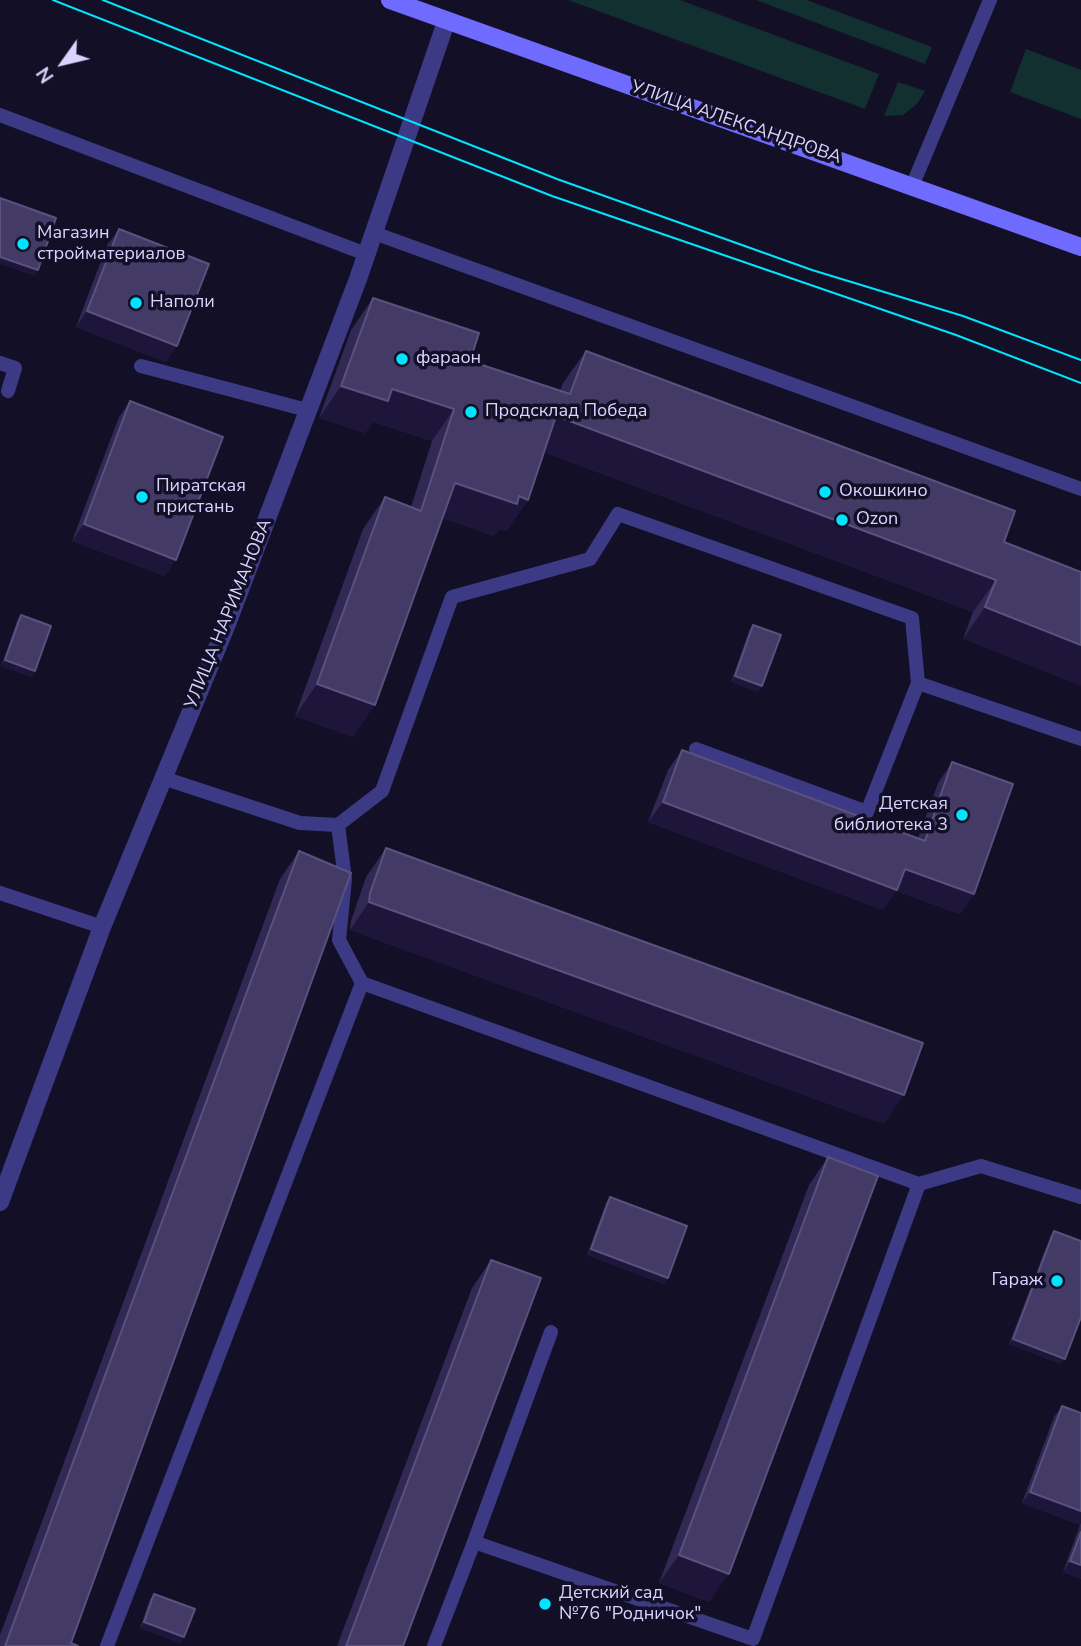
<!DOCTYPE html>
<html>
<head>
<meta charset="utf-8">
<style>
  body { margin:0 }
  #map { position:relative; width:1081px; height:1646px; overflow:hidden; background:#130f26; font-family:"Nunito Sans",sans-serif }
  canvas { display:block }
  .north { position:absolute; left:28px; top:28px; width:70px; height:70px; -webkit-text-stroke:5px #130f26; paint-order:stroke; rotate:236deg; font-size:19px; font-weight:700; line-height:28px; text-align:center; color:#d9d4ff }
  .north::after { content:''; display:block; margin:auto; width:24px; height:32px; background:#d9d4ff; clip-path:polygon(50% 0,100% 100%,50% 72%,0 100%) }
</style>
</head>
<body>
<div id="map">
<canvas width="1081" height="1646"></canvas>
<div class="north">N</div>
</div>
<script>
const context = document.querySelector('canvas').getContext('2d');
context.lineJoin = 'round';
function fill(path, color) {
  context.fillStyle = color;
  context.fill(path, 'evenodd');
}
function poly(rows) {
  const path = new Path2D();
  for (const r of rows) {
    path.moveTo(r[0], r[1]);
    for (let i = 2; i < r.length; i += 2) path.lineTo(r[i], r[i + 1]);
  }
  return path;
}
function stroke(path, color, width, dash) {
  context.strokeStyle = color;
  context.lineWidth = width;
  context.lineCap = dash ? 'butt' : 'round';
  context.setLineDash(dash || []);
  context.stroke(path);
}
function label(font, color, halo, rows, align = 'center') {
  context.font = font + ' "Nunito Sans",sans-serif';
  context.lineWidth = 7;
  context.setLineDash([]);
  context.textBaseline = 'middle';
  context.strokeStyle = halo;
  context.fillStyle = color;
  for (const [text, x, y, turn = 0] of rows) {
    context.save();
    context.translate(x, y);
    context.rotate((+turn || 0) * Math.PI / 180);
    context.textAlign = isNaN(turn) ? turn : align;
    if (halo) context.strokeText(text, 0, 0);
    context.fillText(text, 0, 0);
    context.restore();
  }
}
const green = poly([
  [568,0,680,0,879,74,865,109],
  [756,0,807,0,932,47,925,64],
  [1026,49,1081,70,1081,119,1010,92],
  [898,82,925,91,917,104,903,115,884,116]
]);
const service = poly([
  [0,115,366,254],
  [913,184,990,0],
  [374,233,1081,489],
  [0,363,15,368,8,391],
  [141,366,307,410],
  [696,749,867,812,918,683],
  [163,778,300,823,338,825,382,791,452,597,590,559,618,514,912,618,918,683,1081,739],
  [338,825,345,879,339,940,362,983],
  [0,893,102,927],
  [474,1542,551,1332],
  [107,1646,362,983,919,1184],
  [434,1646,474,1542,753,1639,919,1184,981,1166,1081,1197]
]);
const minor = poly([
  [0,1202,102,927,227,624,358,279,446,22]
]);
const secondary = poly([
  [390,0,1081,247]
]);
const tram = poly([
  [53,0,552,196,956,335,1081,383],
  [103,0,557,179,812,270,963,316,1081,360]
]);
const wall = poly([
  [119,229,166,362,76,327,107,245],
  [373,298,470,361,560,391,563,383,586,351,1004,542,1081,572,963,639,973,612,544,452,528,500,506,531,499,529,494,536,443,518,353,737,295,716,363,529,385,497,411,507,432,441,373,422,365,433,319,418,351,330],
  [130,401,165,576,72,541,119,417],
  [21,615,31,677,1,666,17,621],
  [753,625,762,686,758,692,731,682,749,631],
  [682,750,918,838,938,783,952,762,974,894,960,914,896,891,883,910,648,822,668,770],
  [386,848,884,1124,350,930,351,921,366,877],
  [299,851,71,1643,78,1646,0,1646,0,1635,280,879],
  [828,1157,709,1602,659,1583,809,1185],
  [610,1197,664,1284,587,1255,606,1203],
  [1054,1231,1061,1364,1009,1344,1050,1237],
  [491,1260,403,1646,337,1646,472,1288],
  [1062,1406,1081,1413,1081,1579,1063,1572,1080,1525,1022,1503,1054,1417],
  [154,1594,184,1637,180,1643,140,1628,150,1599]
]);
const shadedWall = poly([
  [0,257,38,270,34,276,0,264],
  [87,311,177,346,166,362,76,327],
  [341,386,392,389,454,409,432,441,373,422,365,433,319,418],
  [556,416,996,580,973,612,534,448],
  [455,483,519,496,528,500,506,531,499,529,494,536,433,515],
  [84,524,176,560,165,576,72,541],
  [985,607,1081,645,1081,686,963,639],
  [5,660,35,671,31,677,1,666],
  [735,676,762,686,758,692,731,682],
  [317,684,375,705,353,737,295,716],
  [663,802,905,869,974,894,960,914,896,891,883,910,648,822],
  [369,902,904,1095,884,1124,350,930],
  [591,1249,668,1278,664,1284,587,1255],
  [1013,1339,1065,1359,1061,1364,1009,1344],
  [1030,1492,1081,1511,1081,1523,1080,1525,1022,1503],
  [679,1555,729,1574,709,1602,659,1583],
  [1070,1561,1081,1565,1081,1579,1063,1572],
  [144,1622,184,1637,180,1643,140,1628]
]);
const building = poly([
  [0,198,56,218,38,270,0,257,0,198],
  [119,229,209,264,177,346,87,311,119,229],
  [373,298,479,333,470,361,570,394,586,351,1015,511,1004,542,1081,572,1081,645,985,607,996,580,556,416,528,500,519,496,517,504,455,483,375,705,317,684,385,497,421,511,454,409,392,389,388,401,341,386,373,298],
  [130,401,223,437,176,560,84,524,130,401],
  [21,615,51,626,35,671,5,660,21,615],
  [753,625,781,635,762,686,735,676,753,625],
  [682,750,925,841,952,762,1013,784,974,894,905,869,897,890,663,802,682,750],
  [386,848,923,1043,904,1095,369,902,370,893,386,848],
  [299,851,351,873,71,1643,78,1646,5,1646,299,851],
  [828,1157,878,1176,729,1574,679,1555,828,1157],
  [610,1197,687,1226,668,1278,591,1249,610,1197],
  [1054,1231,1081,1241,1081,1317,1065,1359,1013,1339,1054,1231],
  [491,1260,541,1278,403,1646,346,1646,491,1260],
  [1062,1406,1081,1413,1081,1511,1030,1492,1062,1406],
  [1081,1532,1081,1565,1070,1561,1081,1532],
  [154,1594,195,1609,184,1637,144,1622,154,1594]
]);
const markers = [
  [23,244,7,"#00e5ff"],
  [136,303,7,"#00e5ff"],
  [402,359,7,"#00e5ff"],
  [471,412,7,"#00e5ff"],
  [825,492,7,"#00e5ff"],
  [142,497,7,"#00e5ff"],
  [842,520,7,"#00e5ff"],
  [962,815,7,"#00e5ff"],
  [1057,1281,7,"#00e5ff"],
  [545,1604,7,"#00e5ff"]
];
const streetNames = [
  ["УЛИЦА АЛЕКСАНДРОВА",736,123,19],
  ["УЛИЦА НАРИМАНОВА",229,614,-68]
];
const poiNames = [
  ["Магазин",37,234],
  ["стройматериалов",37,255],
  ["Наполи",150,303],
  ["фараон",416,359],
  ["Продсклад Победа",485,412],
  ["Пиратская",156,487],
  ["пристань",156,508],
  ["Окошкино",839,492],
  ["Ozon",856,520],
  ["Детская",948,805,"right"],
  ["библиотека 3",948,826,"right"],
  ["Гараж",1043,1281,"right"],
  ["Детский сад",559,1594],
  ["№76 \"Родничок\"",559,1615]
];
fill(green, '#12302f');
stroke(service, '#3d3a85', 14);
stroke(minor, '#3d3a85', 18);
stroke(secondary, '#6f6bff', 18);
stroke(tram, '#00e5ff', 2);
fill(wall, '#312854');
fill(shadedWall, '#1d163a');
fill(building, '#433a66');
stroke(building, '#5a527e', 2);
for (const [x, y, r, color] of markers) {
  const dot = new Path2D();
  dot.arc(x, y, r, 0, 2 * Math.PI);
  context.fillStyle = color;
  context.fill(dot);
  stroke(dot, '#130f26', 2.5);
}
label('18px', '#d9d4ff', '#130f26', streetNames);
label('18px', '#d9d4ff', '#130f26', poiNames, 'left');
</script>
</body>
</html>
